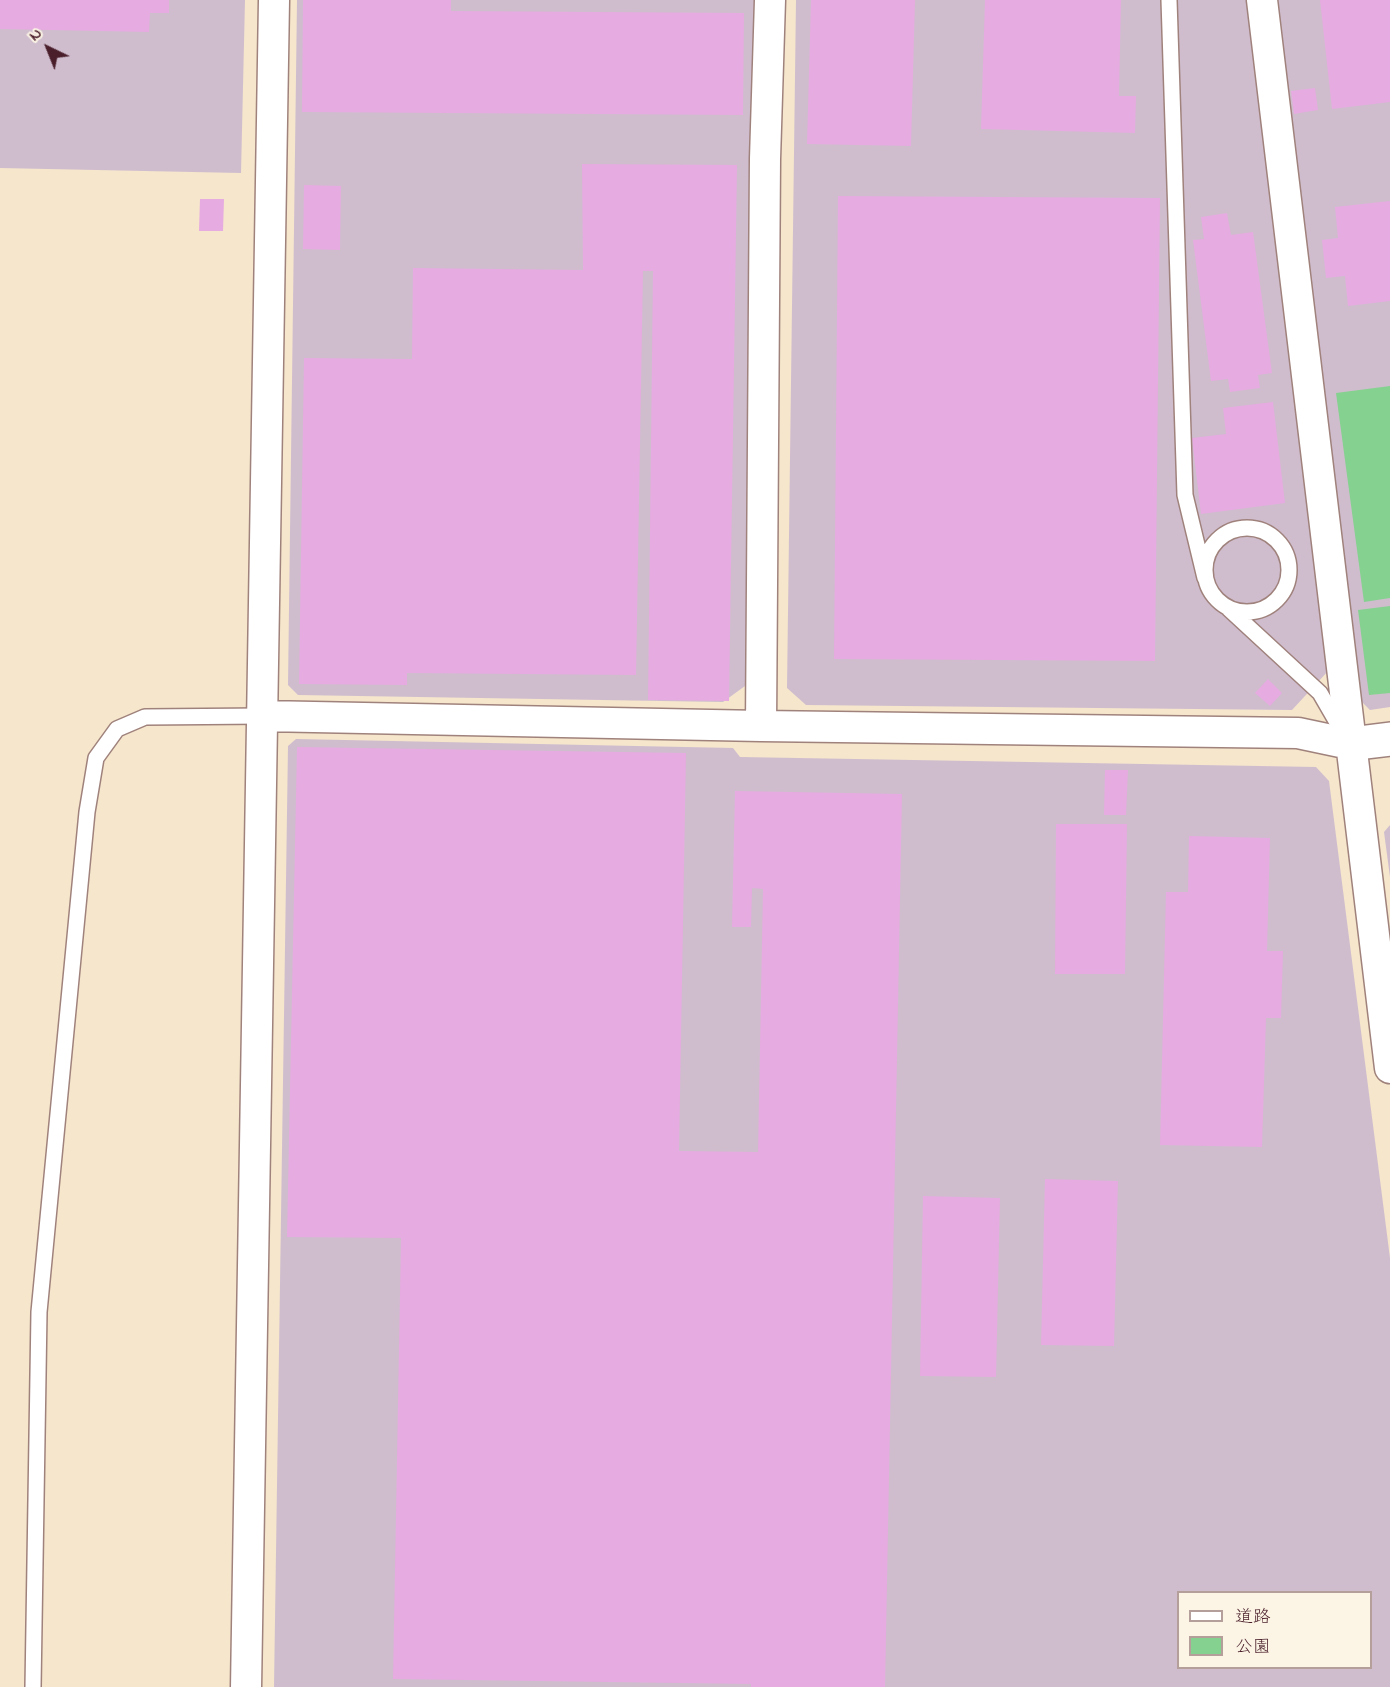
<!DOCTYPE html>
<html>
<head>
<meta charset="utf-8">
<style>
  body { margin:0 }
  #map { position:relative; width:1390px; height:1687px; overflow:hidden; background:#f5e6cc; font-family:"Indie Flower","Klee One",sans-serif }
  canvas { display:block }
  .legend { position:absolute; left:1177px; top:1591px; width:195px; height:78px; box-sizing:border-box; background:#fcf5e5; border:2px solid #b59f9b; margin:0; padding:8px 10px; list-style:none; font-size:18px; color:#4a1f2b }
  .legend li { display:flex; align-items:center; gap:12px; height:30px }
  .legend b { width:30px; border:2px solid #b59f9b }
  .north { position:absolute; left:18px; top:18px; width:60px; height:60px; -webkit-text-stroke:4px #fcf5e5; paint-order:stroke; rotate:317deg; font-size:16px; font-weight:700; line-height:24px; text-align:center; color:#4a1f2b }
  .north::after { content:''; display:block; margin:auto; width:21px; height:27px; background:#4a1f2b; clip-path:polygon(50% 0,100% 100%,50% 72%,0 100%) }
</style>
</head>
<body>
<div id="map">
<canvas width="1390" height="1687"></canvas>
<ul class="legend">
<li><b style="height:8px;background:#fff"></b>道路</li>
<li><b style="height:16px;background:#85d18f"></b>公園</li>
</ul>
<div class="north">N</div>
</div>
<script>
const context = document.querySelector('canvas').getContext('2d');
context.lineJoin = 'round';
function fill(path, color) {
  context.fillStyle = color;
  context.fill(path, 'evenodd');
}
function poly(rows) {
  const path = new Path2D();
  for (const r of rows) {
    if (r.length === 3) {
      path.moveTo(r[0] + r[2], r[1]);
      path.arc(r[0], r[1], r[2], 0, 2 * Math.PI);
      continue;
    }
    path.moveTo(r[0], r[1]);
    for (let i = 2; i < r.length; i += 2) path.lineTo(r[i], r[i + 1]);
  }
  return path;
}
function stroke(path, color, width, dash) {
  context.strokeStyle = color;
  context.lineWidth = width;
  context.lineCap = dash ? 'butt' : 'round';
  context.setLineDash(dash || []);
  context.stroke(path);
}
const industrial = poly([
  [0,0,245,0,241,173,0,168],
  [297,0,757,0,745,686,723,702,298,695,288,685],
  [796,0,1248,0,1329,670,1292,710,806,705,787,688],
  [1275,0,1390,0,1390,707,1370,710,1361,701],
  [296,739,733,748,740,757,1316,767,1329,781,1390,1258,1390,1687,274,1687,288,746],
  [1178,1592,1370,1592,1370,1668,1178,1668],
  [1390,825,1390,877,1384,832]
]);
const green = poly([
  [1390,386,1390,598,1364,602,1336,393],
  [1390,606,1390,693,1369,695,1358,610]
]);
const building = poly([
  [0,0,169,0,169,13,150,13,149,32,0,29],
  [303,0,451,0,451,11,744,13,743,115,302,112],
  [811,0,915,0,911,146,807,144],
  [985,0,1121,0,1119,96,1136,96,1135,133,981,129],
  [1320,0,1390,0,1390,102,1332,109],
  [1315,88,1318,110,1294,114,1291,91],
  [582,164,737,165,729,701,648,700,653,271,643,271,636,675,407,673,407,685,299,684,304,358,412,359,413,268,583,270],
  [304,185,341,186,340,250,303,249],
  [838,196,1160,198,1155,661,834,659],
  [200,199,224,199,223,231,199,231],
  [1390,201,1390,301,1348,306,1345,276,1326,278,1322,240,1338,238,1335,207],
  [1227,213,1231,235,1253,232,1272,373,1258,375,1260,388,1230,392,1228,379,1211,381,1193,240,1204,239,1201,217],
  [1273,402,1285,503,1201,514,1192,438,1226,434,1223,408],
  [1268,679,1282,693,1270,706,1255,693],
  [297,747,686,753,679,1151,758,1152,763,889,752,888,751,927,732,927,735,791,902,794,885,1687,751,1687,751,1684,393,1679,401,1238,287,1237],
  [1105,770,1128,770,1126,815,1104,815],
  [1056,824,1127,824,1125,974,1055,974],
  [1189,836,1270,838,1267,951,1283,951,1281,1018,1266,1018,1262,1147,1160,1145,1166,892,1188,892],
  [1045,1179,1118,1181,1114,1346,1041,1345],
  [923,1196,1000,1198,996,1377,920,1376]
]);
const service = poly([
  [1169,0,1185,495,1205,578],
  [1247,570,42],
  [1229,609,1320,693,1342,731],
  [33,1687,39,1312,87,812,96,758,117,729,145,717,264,716]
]);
const minor = poly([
  [1262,0,1390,1068],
  [264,716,761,726,1298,733,1350,744],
  [761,726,765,159,770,0],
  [246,1687,274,0]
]);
const tertiary = poly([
  [1350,744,1390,739]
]);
fill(industrial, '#cfbdce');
fill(green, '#85d18f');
fill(building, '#e6abe0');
stroke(service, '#a0827c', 18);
stroke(minor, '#a0827c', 33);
stroke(tertiary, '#a0827c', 36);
stroke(service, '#fff', 15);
stroke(minor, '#fff', 30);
stroke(tertiary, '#fff', 33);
</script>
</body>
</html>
